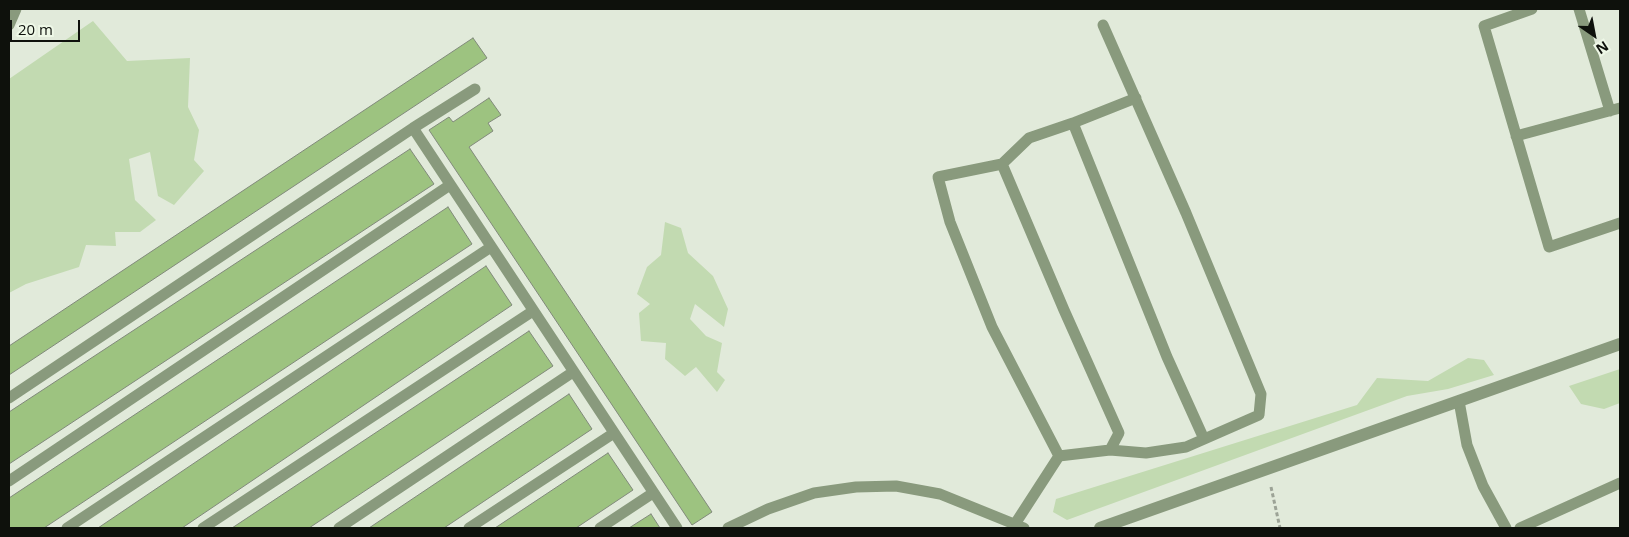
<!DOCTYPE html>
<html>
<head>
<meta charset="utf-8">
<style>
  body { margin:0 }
  #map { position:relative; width:1629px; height:537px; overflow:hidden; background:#e1eada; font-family:"Open Sans",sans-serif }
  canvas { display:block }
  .frame { position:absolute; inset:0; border:10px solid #0e110c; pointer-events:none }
  .north { position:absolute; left:1569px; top:10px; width:50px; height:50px; -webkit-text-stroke:4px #eef8e7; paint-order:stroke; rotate:147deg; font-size:14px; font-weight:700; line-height:20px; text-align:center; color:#0e110c }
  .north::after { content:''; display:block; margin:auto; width:18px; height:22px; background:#0e110c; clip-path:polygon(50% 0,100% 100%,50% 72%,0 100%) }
  .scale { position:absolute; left:10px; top:20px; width:70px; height:22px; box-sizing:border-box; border:2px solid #0e110c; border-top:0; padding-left:6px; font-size:15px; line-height:18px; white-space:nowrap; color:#0e110c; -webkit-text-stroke:4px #eef8e7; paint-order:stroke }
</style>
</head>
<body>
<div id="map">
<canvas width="1629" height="537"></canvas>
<div class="frame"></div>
<div class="north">N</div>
<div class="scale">20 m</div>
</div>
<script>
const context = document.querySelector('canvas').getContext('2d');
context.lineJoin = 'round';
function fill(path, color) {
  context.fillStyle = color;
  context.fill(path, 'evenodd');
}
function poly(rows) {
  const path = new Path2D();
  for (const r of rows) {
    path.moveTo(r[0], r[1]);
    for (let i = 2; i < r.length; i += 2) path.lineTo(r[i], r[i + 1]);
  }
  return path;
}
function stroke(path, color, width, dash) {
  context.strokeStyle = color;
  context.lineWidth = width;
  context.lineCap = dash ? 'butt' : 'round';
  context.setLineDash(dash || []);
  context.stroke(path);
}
const green = poly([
  [93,21,127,61,190,58,188,107,199,130,194,160,204,171,174,205,158,196,150,152,129,159,135,200,156,220,140,232,115,232,116,246,86,245,79,267,26,284,9,293,9,79],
  [665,222,681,228,688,253,713,276,728,309,724,327,695,304,690,319,706,336,722,343,717,372,725,380,717,392,696,367,685,376,665,359,666,343,641,341,639,313,650,304,637,294,647,267,661,255],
  [1468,358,1484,360,1494,375,1448,389,1407,396,1067,520,1053,512,1056,499,1357,405,1377,378,1428,381],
  [1620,369,1620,403,1604,409,1581,404,1569,386]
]);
const building = poly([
  [473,38,487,58,9,375,9,346,473,38],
  [489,98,501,115,488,123,493,131,469,147,712,512,692,525,429,130,449,117,453,122,489,98],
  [410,149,434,184,9,464,9,412,410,149],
  [448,207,472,244,44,528,9,528,9,498,448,207],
  [486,266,512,305,182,528,98,528,486,266],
  [529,331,553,366,309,528,232,528,529,331],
  [569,394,592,429,444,528,369,528,569,394],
  [608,453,633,490,576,528,495,528,608,453],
  [651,514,660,528,629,528,651,514]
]);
const path = poly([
  [1271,487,1280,528]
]);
const service = poly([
  [1532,9,1484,26,1549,247,1620,223],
  [1579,9,1610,111],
  [9,25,16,9],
  [1073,123,1136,98],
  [413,128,677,528],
  [1516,136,1620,108],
  [1002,164,1029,138,1073,123,1167,357,1204,439],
  [9,398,413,128,475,89],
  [1459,401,1467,445,1483,486,1506,528],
  [1059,456,1110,450],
  [9,481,450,185],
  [1015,524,1059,456,992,327,950,222,938,177,1002,164,1064,310,1119,433,1110,450,1146,453,1186,447,1259,415,1261,394,1186,213,1103,25],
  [67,528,491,247],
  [203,528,533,311],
  [339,528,573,372],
  [469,528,614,433],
  [600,528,653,493],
  [728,528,768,509,814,493,856,487,896,486,940,494,1024,528],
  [1520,528,1620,483]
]);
const minor = poly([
  [1100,528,1620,344]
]);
fill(green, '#c2dab1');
fill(building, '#9dc380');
stroke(building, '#80897a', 1);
stroke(path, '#9ca396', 3, [4, 2.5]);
stroke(service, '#899a7d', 11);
stroke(minor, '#899a7d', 12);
</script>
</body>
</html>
